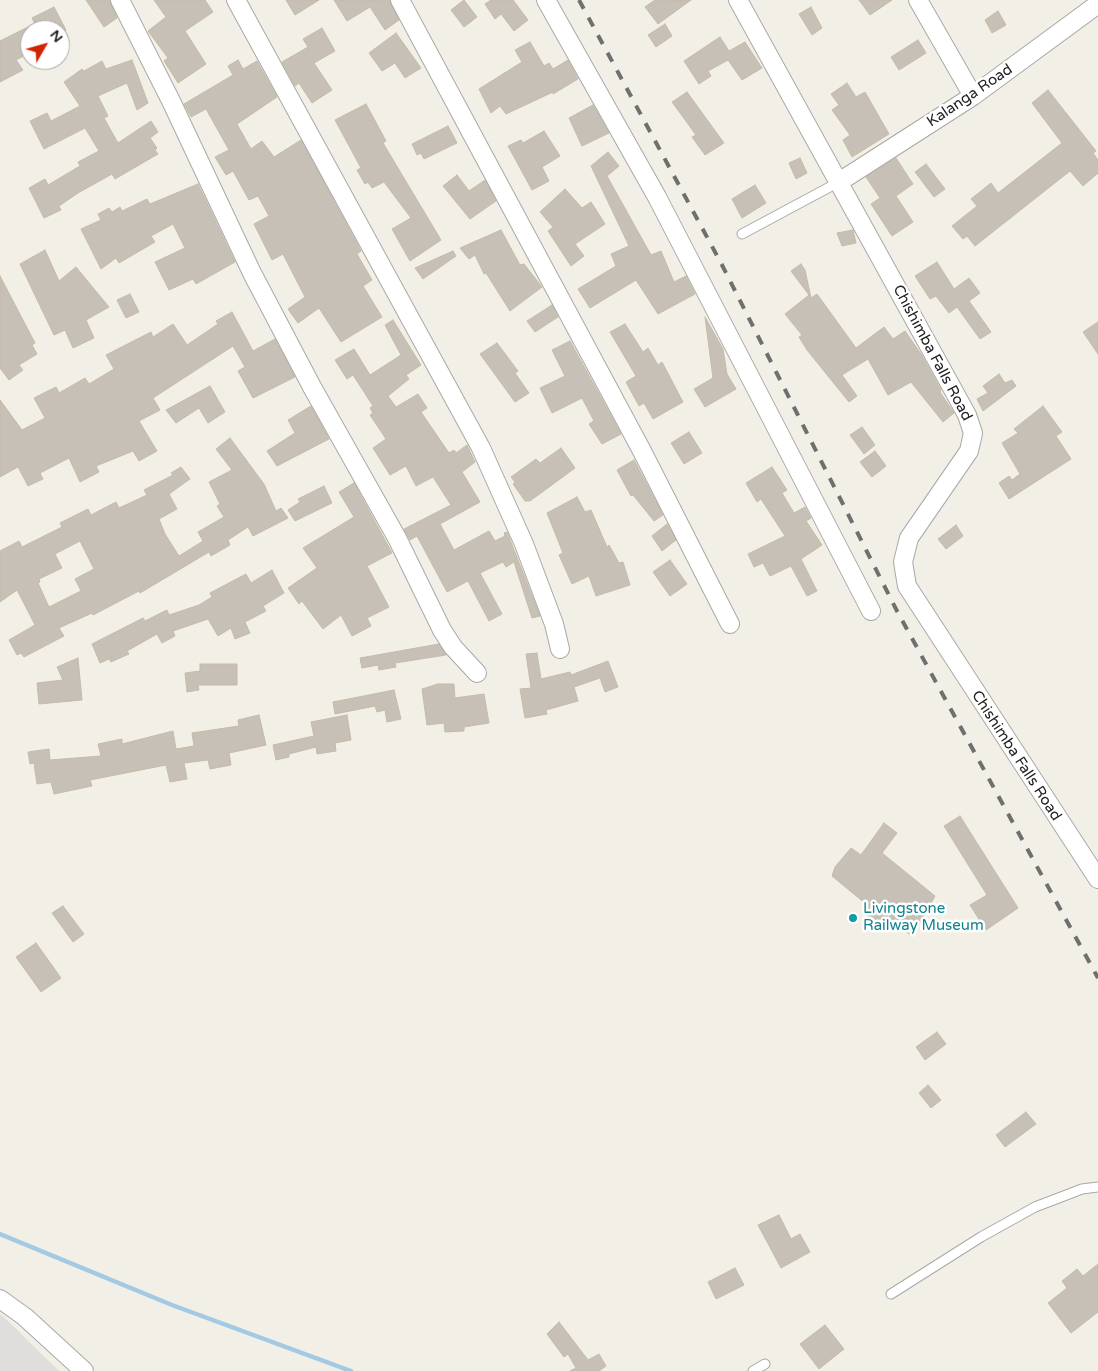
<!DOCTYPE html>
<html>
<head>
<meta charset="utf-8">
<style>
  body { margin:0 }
  #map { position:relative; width:1098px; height:1371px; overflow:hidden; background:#f2f0e6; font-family:"Varela Round",sans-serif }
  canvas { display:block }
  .north { position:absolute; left:20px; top:20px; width:50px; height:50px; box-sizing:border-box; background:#fff; border:1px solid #a6a6a6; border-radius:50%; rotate:52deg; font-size:14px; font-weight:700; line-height:20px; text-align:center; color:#212121 }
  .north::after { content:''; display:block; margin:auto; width:18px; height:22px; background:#d12500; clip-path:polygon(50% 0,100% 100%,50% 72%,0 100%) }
</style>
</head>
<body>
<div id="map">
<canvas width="1098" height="1371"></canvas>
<div class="north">N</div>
</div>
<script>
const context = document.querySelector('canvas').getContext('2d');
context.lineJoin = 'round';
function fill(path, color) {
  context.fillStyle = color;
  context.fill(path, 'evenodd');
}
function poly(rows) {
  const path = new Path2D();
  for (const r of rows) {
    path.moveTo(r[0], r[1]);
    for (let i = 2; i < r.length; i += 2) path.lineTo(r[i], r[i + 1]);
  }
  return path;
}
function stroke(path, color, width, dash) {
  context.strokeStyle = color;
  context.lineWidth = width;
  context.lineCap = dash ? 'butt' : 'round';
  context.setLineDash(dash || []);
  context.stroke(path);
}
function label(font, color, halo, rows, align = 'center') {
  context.font = font + ' "Varela Round",sans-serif';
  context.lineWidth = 5;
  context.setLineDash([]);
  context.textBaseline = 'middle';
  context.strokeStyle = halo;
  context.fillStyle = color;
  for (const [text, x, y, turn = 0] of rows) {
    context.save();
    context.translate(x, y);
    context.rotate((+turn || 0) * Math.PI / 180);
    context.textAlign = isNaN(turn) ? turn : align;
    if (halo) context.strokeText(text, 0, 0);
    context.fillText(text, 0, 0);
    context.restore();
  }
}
const residential = poly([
  [0,1314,9,1322,59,1371,0,1371]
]);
const stream = poly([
  [0,1234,172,1305,351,1371]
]);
const building = poly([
  [86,0,109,0,117,18,104,27,86,0],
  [154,0,205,0,213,12,185,31,206,64,178,83,164,61,168,58,148,31,166,17,154,0],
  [286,0,319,0,295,15,286,0],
  [334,0,389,0,399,20,385,30,370,7,347,21,334,0],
  [464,0,477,17,464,27,451,10,464,0],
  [491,0,513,0,528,20,514,31,501,14,495,19,485,4,491,0],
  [655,0,691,0,658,24,645,7,655,0],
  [859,0,892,0,870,15,859,0],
  [54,7,66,30,38,30,32,18,54,7],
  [811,7,822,28,812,35,799,14,811,7],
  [998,11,1006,25,992,33,985,20,998,11],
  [665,24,672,36,656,47,648,35,665,24],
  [30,26,30,53,16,60,23,70,0,82,0,41,30,26],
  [322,28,335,51,314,63,332,90,312,103,299,83,295,86,282,62,308,47,303,39,322,28],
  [396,33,421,68,405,78,395,63,382,71,369,53,396,33],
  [720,37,729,51,745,42,762,68,742,80,728,60,708,71,711,76,699,84,684,61,720,37],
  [918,40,926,53,899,70,891,57,918,40],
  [530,42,544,66,549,63,553,69,568,60,578,79,553,94,553,92,506,114,500,106,491,113,479,89,522,62,515,50,530,42],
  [132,60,148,103,137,110,127,83,98,96,108,116,104,118,118,143,151,121,158,132,150,138,157,148,155,150,158,154,115,179,112,174,78,193,59,206,61,210,44,218,29,188,45,179,48,185,80,166,78,162,99,151,85,128,44,149,30,121,47,113,51,121,80,106,64,82,82,69,84,71,102,61,106,69,132,60],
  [238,60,243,69,257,61,277,97,237,124,251,149,262,141,274,157,301,140,361,251,357,254,372,280,363,286,382,317,341,342,319,308,298,323,288,309,305,297,283,254,272,260,254,224,269,216,258,196,249,200,233,171,226,175,215,157,229,150,206,109,191,117,184,104,233,75,228,66,238,60],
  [847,83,856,97,865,92,889,134,852,157,843,140,850,135,832,110,839,105,831,94,847,83],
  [1048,90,1096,151,1093,153,1098,160,1098,173,1083,186,1070,171,975,246,967,236,963,239,952,226,977,206,971,199,991,183,998,193,1062,143,1032,103,1048,90],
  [687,92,724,143,705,155,692,137,696,135,672,102,687,92],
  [366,104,386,141,383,143,441,240,410,261,392,229,411,218,384,182,372,188,368,182,365,184,357,170,361,168,335,120,366,104],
  [593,105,609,133,582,146,569,118,593,105],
  [448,126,457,143,424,159,421,153,417,155,412,144,448,126],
  [544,131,560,156,542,167,549,181,532,190,508,146,521,140,523,143,544,131],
  [608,152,619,166,607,176,651,255,661,251,674,282,686,276,695,294,658,314,636,280,590,308,578,289,616,266,611,254,629,246,591,166,608,152],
  [800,158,807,173,796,179,789,163,800,158],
  [896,158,913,184,896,196,913,222,892,236,871,204,880,198,866,177,896,158],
  [926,164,945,189,934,197,915,172,926,164],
  [457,175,469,191,485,180,496,201,470,219,443,186,457,175],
  [198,184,235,262,196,284,193,279,169,290,155,262,185,248,173,224,151,236,155,242,119,263,116,258,101,269,81,229,101,220,98,214,109,208,112,212,120,207,122,211,147,199,150,204,198,184],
  [755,185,766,203,742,218,732,199,755,185],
  [565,189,582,208,591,202,605,224,575,244,584,256,571,266,548,231,553,227,540,212,565,189],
  [501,230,520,265,524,264,542,287,510,311,486,273,484,274,475,255,469,259,460,248,501,230],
  [853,230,856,243,842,246,837,233,853,230],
  [45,250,59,281,76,267,109,307,86,320,94,338,73,348,65,330,54,335,20,264,45,250],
  [453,251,456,256,423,279,415,268,453,251],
  [937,262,954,289,969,278,980,293,969,301,991,332,980,339,957,307,949,313,936,296,930,299,915,276,937,262],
  [801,264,805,270,811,298,817,294,856,348,884,327,893,339,905,331,921,354,941,390,940,392,954,413,943,422,911,382,888,395,868,359,842,375,857,396,849,402,807,350,799,337,802,335,785,314,809,295,791,271,801,264],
  [0,276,35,343,32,345,37,354,19,365,23,370,9,380,0,368,0,276],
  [130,294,139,312,126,318,117,300,130,294],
  [552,305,558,317,535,332,527,321,552,305],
  [232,312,253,351,275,339,295,377,253,398,238,371,245,367,233,346,153,398,160,410,139,421,157,451,139,461,133,451,96,466,99,472,80,482,69,458,40,473,43,479,28,486,18,467,0,477,0,400,22,430,45,418,34,398,56,387,59,393,85,378,89,384,114,369,106,355,151,332,153,337,173,324,187,345,218,324,216,321,232,312],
  [705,317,723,349,727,374,736,389,705,407,694,389,713,378,705,317],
  [393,320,421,365,406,375,409,379,388,396,396,407,418,394,427,408,421,412,449,453,454,450,456,453,467,445,475,462,462,472,480,502,440,524,454,550,489,531,495,541,505,536,504,533,507,532,540,616,532,618,514,562,506,567,503,562,480,573,502,614,489,621,468,581,447,592,417,536,410,540,404,529,451,505,433,477,416,486,406,466,390,475,373,448,386,439,370,415,373,413,370,408,373,406,353,375,347,379,335,360,354,349,370,375,401,355,385,325,393,320],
  [1098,322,1098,354,1083,332,1098,322],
  [625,324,643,352,648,348,658,365,662,362,683,402,653,419,644,403,639,406,626,382,636,376,610,332,625,324],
  [570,341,621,434,602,444,589,424,594,421,582,398,552,413,540,388,565,376,552,350,570,341],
  [497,343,518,371,515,373,529,393,515,402,480,354,497,343],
  [999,374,1005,383,1012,380,1016,386,983,411,977,399,988,393,983,386,999,374],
  [210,386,225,412,208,423,199,408,176,423,166,410,210,386],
  [311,406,329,439,277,466,267,451,295,433,288,420,311,406],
  [1043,406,1062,432,1056,436,1071,459,1009,499,999,483,1009,476,1012,480,1020,474,1002,443,1018,433,1014,429,1043,406],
  [862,427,875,445,864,454,850,435,862,427],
  [689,432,702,453,684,464,671,443,689,432],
  [230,438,264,484,276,511,281,508,288,518,253,536,248,527,228,540,230,545,211,556,209,552,140,593,139,591,93,615,92,613,59,628,64,636,24,657,21,653,17,655,9,640,35,625,17,590,0,602,0,551,19,541,22,547,62,527,60,523,88,509,91,515,116,502,119,508,147,495,144,490,173,475,171,473,181,467,190,479,169,494,177,509,159,519,165,534,179,556,203,541,198,532,224,517,217,506,220,504,209,482,232,470,216,449,230,438],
  [80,541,94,569,75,579,81,591,49,607,38,583,40,582,39,579,62,568,55,554,80,541],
  [561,448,575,468,530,501,525,501,513,484,515,482,511,477,536,459,540,463,561,448],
  [875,451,886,466,872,477,860,462,875,451],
  [634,460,663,515,654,521,633,495,631,496,617,470,634,460],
  [772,467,787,490,782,493,794,513,805,507,811,518,806,521,822,545,801,559,817,591,807,596,791,566,770,576,763,563,754,567,748,554,785,536,761,499,757,502,746,483,772,467],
  [354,483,392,553,367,566,389,607,367,618,371,626,352,636,341,615,323,629,302,601,299,604,288,588,317,568,303,548,354,517,339,492,354,483],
  [324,486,332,503,295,521,288,510,300,502,298,499,324,486],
  [577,497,585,512,591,510,607,547,609,545,619,563,623,562,630,585,596,596,589,576,572,584,559,555,563,553,547,513,577,497],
  [667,524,676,540,662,551,652,536,667,524],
  [956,525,963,536,946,549,938,539,956,525],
  [670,560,687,584,670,596,653,572,670,560],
  [272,570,284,593,263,606,266,611,245,622,250,633,235,639,231,628,218,636,208,619,173,631,175,636,162,643,157,634,127,651,129,654,111,662,109,659,100,663,92,644,143,618,145,621,167,610,169,615,199,605,212,597,210,593,246,574,251,583,272,570],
  [439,644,446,655,395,663,396,667,379,670,378,665,362,668,360,658,439,644],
  [537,653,541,679,570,672,571,675,608,661,618,687,605,692,600,678,574,687,578,701,546,710,547,714,525,718,520,689,531,688,526,654,537,653],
  [78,658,82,700,39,704,37,683,63,680,57,667,78,658],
  [200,664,237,664,237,685,198,685,199,690,187,692,185,673,200,671,200,664],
  [438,684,454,684,455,698,484,694,489,723,464,727,464,731,445,732,444,723,427,725,422,689,438,684],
  [394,690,401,719,387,722,385,710,377,712,375,706,335,714,333,702,394,690],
  [259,715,266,745,229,753,231,765,210,769,208,760,184,763,187,779,170,782,166,765,90,780,92,786,54,794,51,782,37,784,34,763,30,764,28,752,49,749,50,760,101,756,98,744,122,739,122,744,173,731,176,749,194,746,192,733,239,726,238,720,259,715],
  [347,715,351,740,335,743,336,751,317,754,316,747,289,754,289,757,276,760,273,745,314,736,311,722,347,715],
  [960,816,1018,908,986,930,970,905,987,895,944,826,960,816],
  [884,823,897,833,882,853,935,896,916,930,913,928,911,935,890,921,885,928,862,912,866,904,832,876,835,867,851,848,861,855,884,823],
  [63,906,84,934,73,942,52,913,63,906],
  [36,943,61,978,41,992,16,957,36,943],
  [937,1032,946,1044,925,1060,916,1047,937,1032],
  [928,1085,941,1100,931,1108,919,1093,928,1085],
  [1026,1112,1036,1124,1005,1147,996,1135,1026,1112],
  [779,1215,791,1239,800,1234,810,1252,781,1268,758,1225,779,1215],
  [1098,1264,1098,1312,1071,1333,1048,1303,1067,1288,1062,1281,1077,1269,1083,1276,1098,1264],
  [735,1268,744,1285,716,1299,708,1282,735,1268],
  [559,1322,588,1360,599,1354,606,1366,599,1371,570,1371,576,1368,568,1354,564,1357,547,1334,559,1322],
  [825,1325,844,1349,819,1369,800,1344,825,1325]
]);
const lane = poly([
  [742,234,839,182],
  [891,1294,981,1237,1035,1207,1082,1189,1098,1187],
  [753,1371,765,1364]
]);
const street = poly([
  [120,0,171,101,252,273,312,387,397,538,442,630,453,647,477,673],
  [236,0,481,448,524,544,554,624,560,649],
  [400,0,642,451,730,624],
  [546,0,657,197,871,611],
  [738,0,967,415,973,433,969,451,909,538,903,562,907,586,1098,879],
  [918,0,973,96],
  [839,182,973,96,1098,4],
  [0,1299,25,1317,84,1371]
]);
const rail = poly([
  [579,0,721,263,897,611,1098,978]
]);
const markers = [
  [853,918,5,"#0f9aa8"]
];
const streetNames = [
  ["Kalanga Road",970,96,-34],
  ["Chishimba Falls Road",932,353,62],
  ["Chishimba Falls Road",1016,756,57]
];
const cultureNames = [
  ["Livingstone",863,909],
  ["Railway Museum",863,926]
];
fill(residential, '#dfdedd');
stroke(stream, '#a3c9e3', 4.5);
fill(building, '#c7c0b6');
stroke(building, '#c5baa7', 1);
stroke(lane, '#a8a8a8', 11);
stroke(street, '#a8a8a8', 20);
stroke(lane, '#fff', 9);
stroke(street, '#fff', 18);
stroke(rail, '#6f6f6f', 4, [10, 10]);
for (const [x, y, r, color] of markers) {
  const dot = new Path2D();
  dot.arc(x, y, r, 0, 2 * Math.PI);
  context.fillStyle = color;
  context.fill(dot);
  stroke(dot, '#fff', 2);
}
label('15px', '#212121', '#fff', streetNames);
label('15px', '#0d838f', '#fff', cultureNames, 'left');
</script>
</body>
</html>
